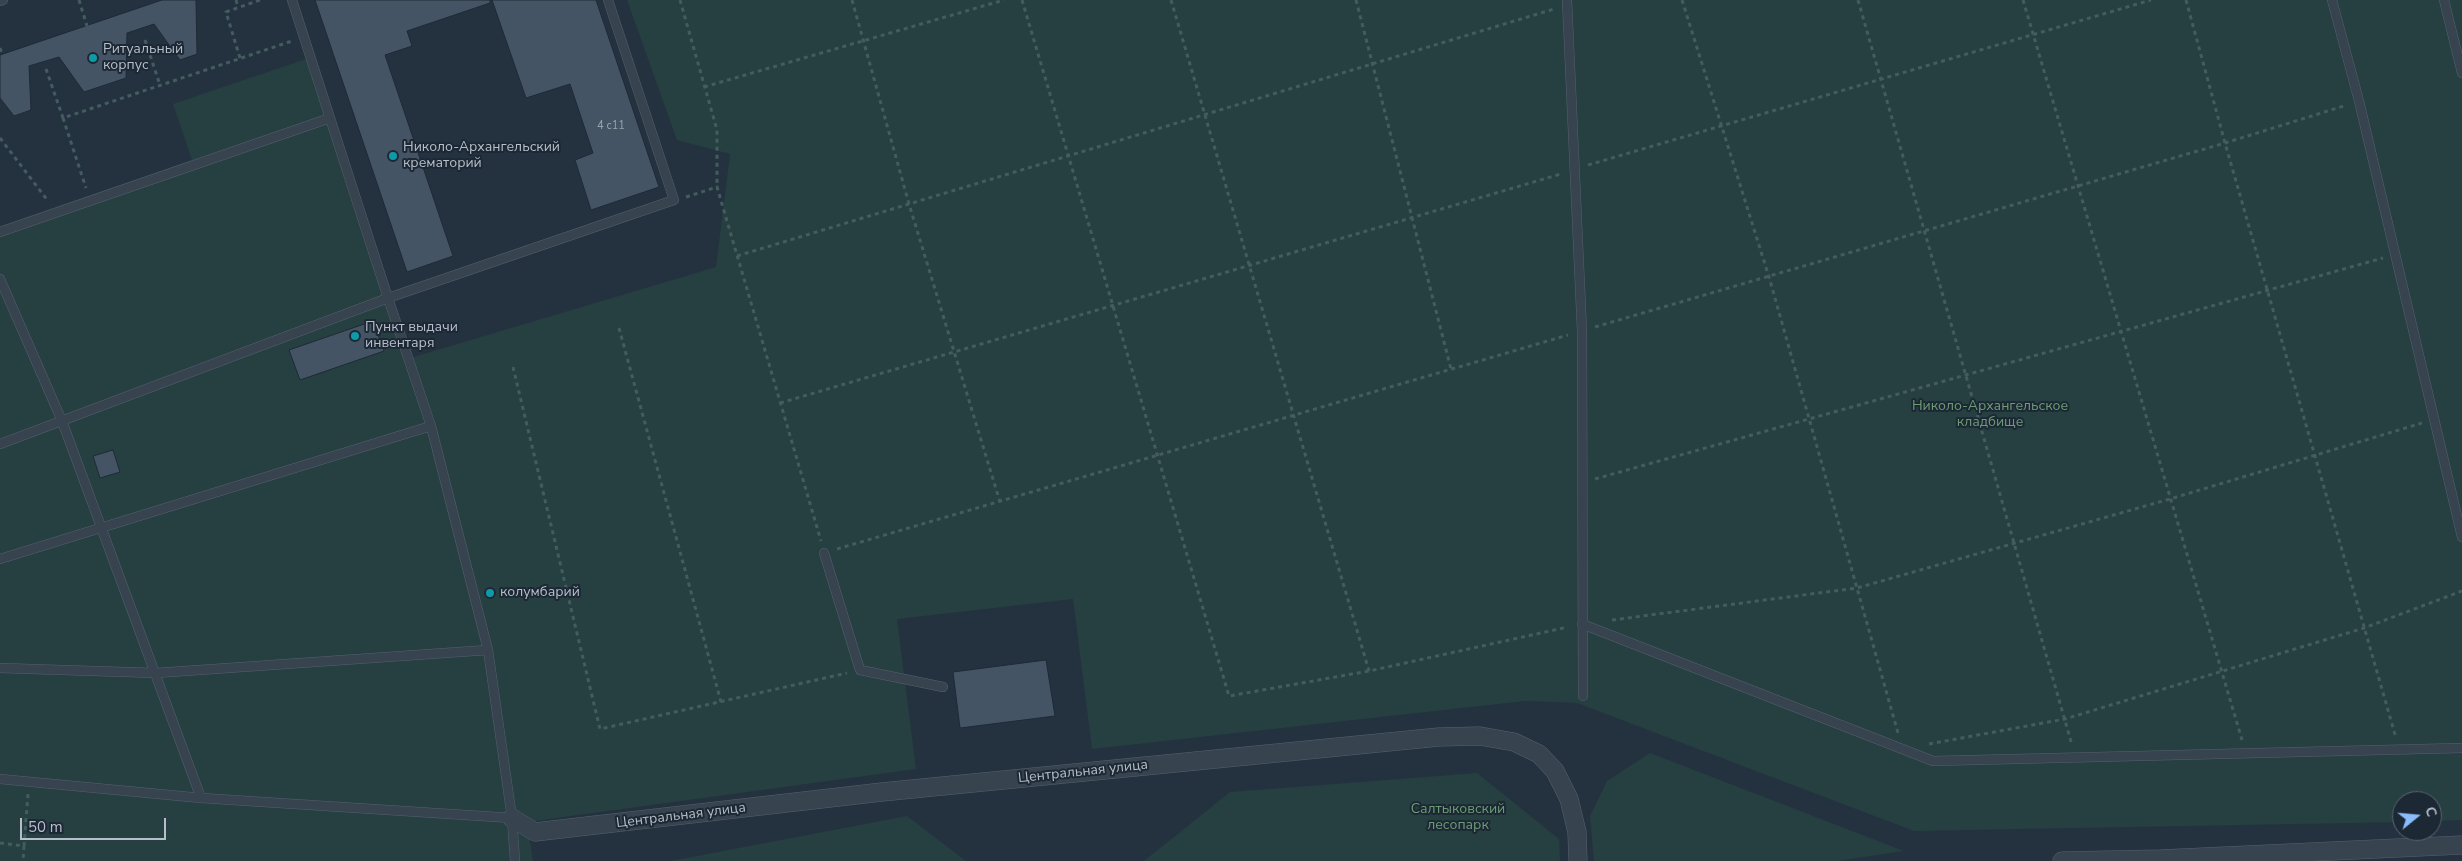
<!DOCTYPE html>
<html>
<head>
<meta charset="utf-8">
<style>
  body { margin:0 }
  #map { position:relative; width:2462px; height:861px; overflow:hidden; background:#243240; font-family:"Nunito Sans",sans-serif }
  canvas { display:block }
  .north { position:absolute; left:2392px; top:791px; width:50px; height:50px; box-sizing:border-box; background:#1d2835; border:1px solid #5a6471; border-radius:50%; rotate:73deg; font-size:14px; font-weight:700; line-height:20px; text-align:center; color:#b5beca }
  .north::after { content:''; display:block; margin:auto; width:18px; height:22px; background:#8abbfa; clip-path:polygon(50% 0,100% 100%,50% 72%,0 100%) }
  .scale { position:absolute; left:20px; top:818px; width:146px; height:22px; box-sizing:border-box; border:2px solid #b5beca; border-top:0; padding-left:6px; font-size:15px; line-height:18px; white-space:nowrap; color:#b5beca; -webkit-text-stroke:4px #1d2835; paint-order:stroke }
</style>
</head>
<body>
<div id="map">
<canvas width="2462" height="861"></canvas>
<div class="north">С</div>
<div class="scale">50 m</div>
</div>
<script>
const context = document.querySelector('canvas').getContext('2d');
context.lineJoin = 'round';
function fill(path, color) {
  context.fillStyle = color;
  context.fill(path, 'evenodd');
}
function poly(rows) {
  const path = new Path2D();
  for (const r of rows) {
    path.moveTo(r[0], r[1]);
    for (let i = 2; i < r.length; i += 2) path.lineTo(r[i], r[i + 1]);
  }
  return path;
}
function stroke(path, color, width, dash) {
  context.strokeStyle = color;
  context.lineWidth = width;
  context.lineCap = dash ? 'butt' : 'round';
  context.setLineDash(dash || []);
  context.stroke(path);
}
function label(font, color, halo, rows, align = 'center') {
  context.font = font + ' "Nunito Sans",sans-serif';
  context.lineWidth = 4;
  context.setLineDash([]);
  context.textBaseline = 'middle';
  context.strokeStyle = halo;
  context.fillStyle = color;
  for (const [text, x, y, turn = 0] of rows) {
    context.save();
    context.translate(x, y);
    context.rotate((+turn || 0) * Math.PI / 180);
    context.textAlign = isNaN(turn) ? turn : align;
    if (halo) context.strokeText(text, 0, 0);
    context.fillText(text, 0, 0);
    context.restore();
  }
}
const green = poly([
  [627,0,2462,0,2462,820,2432,821,2432,801,2402,801,2402,822,1914,831,1577,703,1525,701,1092,749,1073,599,897,619,916,769,527,822,533,861,0,861,0,226,192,160,173,104,306,59,388,298,407,359,716,267,730,154,677,140],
  [1650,753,1904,851,1837,861,1594,861,1590,816,1607,781],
  [1477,773,1559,839,1560,861,1144,861,1230,792],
  [907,816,966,861,671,861]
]);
const building = poly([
  [162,0,196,0,197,54,180,60,154,24,127,33,126,78,84,92,59,57,29,66,31,110,14,116,0,98,0,55,162,0],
  [315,0,490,0,490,3,407,31,412,46,385,55,453,256,407,272,315,0],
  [492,0,596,0,659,187,591,210,575,160,593,153,570,84,526,98,492,0],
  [373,321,384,351,300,380,289,350,373,321],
  [113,450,120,472,100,478,93,456,113,450],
  [1046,660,1055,716,960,728,953,672,1046,660]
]);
const path = poly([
  [79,0,87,26],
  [236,0,238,7],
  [680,0,717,130,717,187],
  [852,0,909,204,1000,502],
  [1022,0,1229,696,1369,671,1568,627],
  [1171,0,1369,671],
  [1356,0,1451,369],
  [1682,0,1769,277,1898,733],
  [1858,0,2072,745],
  [2023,0,2242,740],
  [2186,0,2225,143,2396,738],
  [145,40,160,85],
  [0,48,2,54],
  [240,58,226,12,260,0],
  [46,69,63,118,292,41],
  [704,87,1004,0],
  [63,118,86,188],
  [0,138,48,201],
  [1588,165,2151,0],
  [686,197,717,187,821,541],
  [737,256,1554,9],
  [1595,327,2225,143,2347,105],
  [619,328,721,702],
  [513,367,600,729,847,673],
  [780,403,1561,174],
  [1595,479,2383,258],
  [837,549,1568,335],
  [1612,620,1857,588,2170,499,2422,423],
  [1929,744,2065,719,2364,628,2462,591],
  [0,843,24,846,23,861],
  [24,846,28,794]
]);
const lane = poly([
  [1567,0,1582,331,1583,696],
  [2332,0,2359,101,2462,537],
  [2444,0,2462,73],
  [0,1,3,0],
  [0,232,330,118],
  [0,279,62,421,201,798],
  [0,444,388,298,292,0],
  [824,553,860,670,943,687],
  [0,559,431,426],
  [1582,624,1933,761,2462,748],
  [0,668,156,673,488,650],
  [0,779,201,798,512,818,488,650,431,426,388,298,674,200,608,0],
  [512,818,515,861]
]);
const street = poly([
  [512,818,535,832,882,792,1439,737,1480,736,1514,742,1539,754,1555,771,1569,799,1577,832,1578,861],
  [2062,861,2161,859,2462,845]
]);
const markers = [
  [93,58,5,"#0f9aa8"],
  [393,156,5,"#0f9aa8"],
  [355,336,5,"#0f9aa8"],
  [490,593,5,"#0f9aa8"]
];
const numberNames = [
  ["4 с11",611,126]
];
const poiNames = [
  ["Ритуальный",103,50],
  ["корпус",103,66],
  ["Николо-Архангельский",403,148],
  ["крематорий",403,164],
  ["Пункт выдачи",365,328],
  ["инвентаря",365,344],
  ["колумбарий",500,593]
];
const parkNames = [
  ["Николо-Архангельское",1990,407],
  ["кладбище",1990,423],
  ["Салтыковский",1458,810],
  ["лесопарк",1458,826]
];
const streetNames = [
  ["Центральная улица",1083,772,-6],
  ["Центральная улица",681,816,-7]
];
fill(green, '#263f41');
fill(building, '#455464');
stroke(building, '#1f2a37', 1);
stroke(lane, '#56616d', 10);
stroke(street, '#56616d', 19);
stroke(path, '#445c5e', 3, [4, 4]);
stroke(lane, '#384350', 9);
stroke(street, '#384350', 18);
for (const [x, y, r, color] of markers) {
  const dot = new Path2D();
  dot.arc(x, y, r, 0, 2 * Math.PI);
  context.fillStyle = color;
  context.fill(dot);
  stroke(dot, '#1d2835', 2);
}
label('11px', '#99a4b0', null, numberNames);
label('14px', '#b5beca', '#1d2835', poiNames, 'left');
label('14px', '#6b9c74', '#1d2835', parkNames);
label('14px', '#b5beca', '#1d2835', streetNames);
</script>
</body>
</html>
